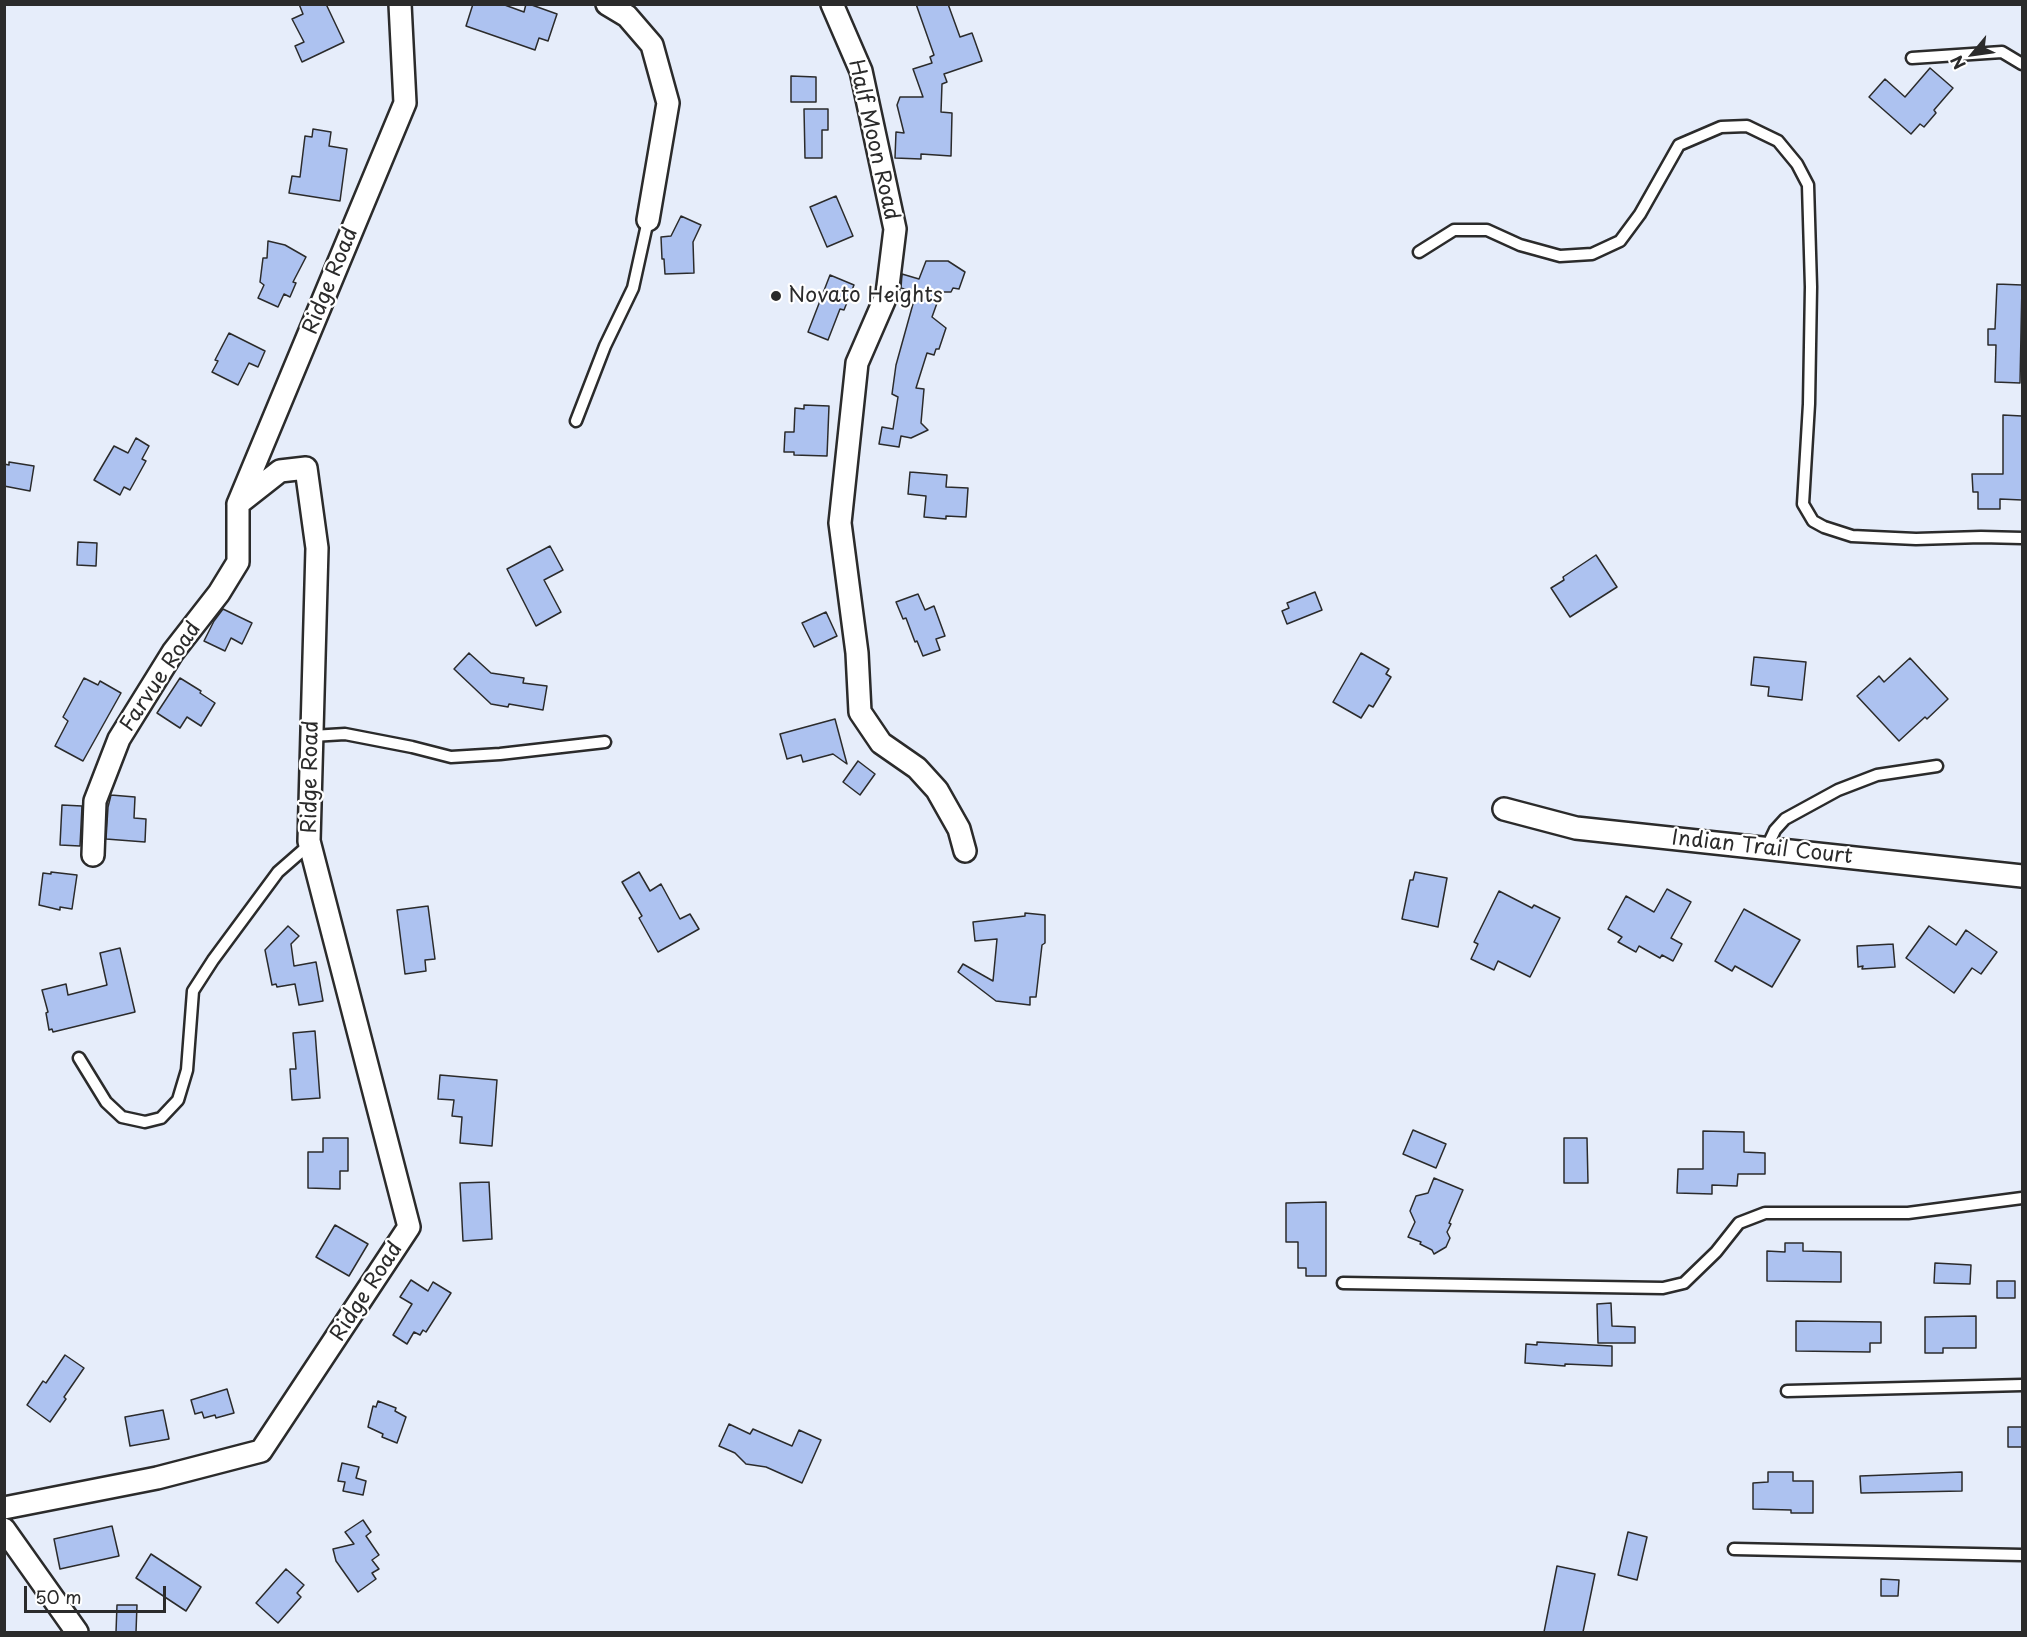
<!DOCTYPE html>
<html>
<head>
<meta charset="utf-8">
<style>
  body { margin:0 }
  #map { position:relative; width:2027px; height:1637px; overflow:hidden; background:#e6edfa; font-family:"Playpen Sans",sans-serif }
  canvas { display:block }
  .frame { position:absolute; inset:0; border:6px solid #2b2b2b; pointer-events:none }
  .north { position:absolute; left:1943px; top:24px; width:60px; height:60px; -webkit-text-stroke:4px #fff; paint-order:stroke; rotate:241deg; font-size:16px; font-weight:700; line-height:24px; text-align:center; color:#2b2b2b }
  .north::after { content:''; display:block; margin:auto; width:21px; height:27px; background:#2b2b2b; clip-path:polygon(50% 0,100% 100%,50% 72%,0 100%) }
  .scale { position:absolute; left:24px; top:1586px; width:142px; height:27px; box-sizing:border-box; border:3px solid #2b2b2b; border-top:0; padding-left:8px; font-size:18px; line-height:21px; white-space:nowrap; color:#2b2b2b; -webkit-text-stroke:4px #fff; paint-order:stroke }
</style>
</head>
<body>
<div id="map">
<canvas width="2027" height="1637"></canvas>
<div class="frame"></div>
<div class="north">N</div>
<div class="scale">50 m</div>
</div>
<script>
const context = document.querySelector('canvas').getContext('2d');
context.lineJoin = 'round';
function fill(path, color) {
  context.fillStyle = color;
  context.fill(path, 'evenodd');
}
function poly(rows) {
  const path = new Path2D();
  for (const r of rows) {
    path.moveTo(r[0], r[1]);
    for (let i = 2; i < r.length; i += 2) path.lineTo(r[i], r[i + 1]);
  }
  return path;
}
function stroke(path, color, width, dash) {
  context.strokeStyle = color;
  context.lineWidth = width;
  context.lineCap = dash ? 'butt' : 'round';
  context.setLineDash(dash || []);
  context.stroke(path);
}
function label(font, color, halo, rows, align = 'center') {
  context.font = font + ' "Playpen Sans",sans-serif';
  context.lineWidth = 4.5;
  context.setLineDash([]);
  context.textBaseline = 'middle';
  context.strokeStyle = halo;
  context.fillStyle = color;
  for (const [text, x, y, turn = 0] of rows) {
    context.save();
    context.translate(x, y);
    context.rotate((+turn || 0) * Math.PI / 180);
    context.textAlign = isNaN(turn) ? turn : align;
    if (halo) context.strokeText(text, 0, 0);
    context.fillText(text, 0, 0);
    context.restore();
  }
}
const building = poly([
  [299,4,326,4,344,42,302,62,295,46,304,42,292,19,303,14,299,4],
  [473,4,502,4,524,12,526,4,529,4,557,14,548,41,539,38,535,50,466,26,473,4],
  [916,4,948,4,960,37,972,33,982,61,944,74,947,82,942,84,941,112,952,113,951,156,921,154,921,159,895,158,896,132,904,133,897,105,900,97,923,97,913,69,932,63,930,57,934,55,916,4],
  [1930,68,1953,88,1934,110,1936,113,1924,127,1920,124,1911,134,1869,97,1885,79,1905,97,1930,68],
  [791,76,816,77,816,102,791,102,791,76],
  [804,109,828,109,828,130,822,130,822,158,805,158,804,109],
  [313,129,331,132,329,146,347,149,340,201,289,193,292,176,300,177,305,136,312,137,313,129],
  [836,196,853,236,827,247,810,207,836,196],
  [681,216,701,225,693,242,694,273,665,274,664,259,662,259,661,237,671,236,681,216],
  [268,241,285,245,306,257,293,282,296,283,290,297,284,294,278,307,258,298,264,285,260,282,263,258,267,258,268,241],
  [926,261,948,261,965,272,959,289,953,288,951,292,941,292,932,317,946,328,939,349,936,349,934,355,927,353,916,388,924,389,921,423,928,430,911,438,901,436,899,447,879,444,882,427,893,429,898,397,892,394,896,365,916,293,901,288,902,274,919,279,926,261],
  [830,275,854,285,844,310,840,309,828,340,808,332,830,275],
  [1997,284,2022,285,2020,383,1995,382,1996,345,1988,345,1988,329,1995,329,1997,284],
  [229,333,265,351,258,367,249,363,238,385,212,372,218,361,215,360,229,333],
  [804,405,829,406,827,456,794,455,794,452,784,452,785,432,794,432,795,408,804,409,804,405],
  [2003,415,2022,416,2022,500,2000,499,2000,509,1978,509,1978,492,1973,492,1972,474,2003,474,2003,415],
  [136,438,149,446,142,459,146,461,130,490,124,487,120,495,94,480,114,446,128,453,136,438],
  [9,462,34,466,30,491,4,486,4,464,9,465,9,462],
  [910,472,947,475,946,487,968,488,966,517,946,516,946,519,924,517,926,496,908,494,910,472],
  [78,542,97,543,96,566,77,565,78,542],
  [550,546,563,570,544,580,561,612,536,626,507,569,550,546],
  [1596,555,1617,587,1570,617,1551,588,1564,580,1563,577,1596,555],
  [1315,592,1322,610,1287,624,1282,611,1289,608,1287,603,1315,592],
  [918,594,925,610,934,606,945,636,936,639,940,650,923,656,917,641,915,642,906,618,903,619,896,602,918,594],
  [223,609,252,623,242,644,231,638,225,651,204,641,214,621,223,609],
  [826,612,837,636,814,647,802,623,826,612],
  [469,653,491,673,524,678,523,683,547,686,543,710,509,704,508,707,491,704,454,669,469,653],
  [1361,653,1389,669,1386,674,1391,677,1373,707,1369,705,1361,718,1333,702,1361,653],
  [1754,657,1806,662,1802,700,1768,696,1769,687,1751,685,1754,657],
  [1910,658,1948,699,1927,719,1925,717,1899,741,1857,696,1879,676,1884,682,1910,658],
  [84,678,98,685,100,681,121,693,83,761,55,746,68,721,63,717,84,678],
  [180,678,201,691,200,693,215,703,201,726,187,717,180,728,157,713,180,678],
  [835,719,847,764,833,754,803,762,801,755,787,759,780,734,835,719],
  [858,761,875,774,860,795,843,782,858,761],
  [111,795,135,797,134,818,146,819,145,842,106,839,108,807,111,795],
  [62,805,82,806,80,846,60,845,62,805],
  [51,872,77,875,72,909,60,907,60,910,39,905,43,873,51,874,51,872],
  [639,872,650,891,661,884,680,919,690,914,699,929,658,952,639,918,642,916,622,882,639,872],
  [1415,872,1447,878,1438,927,1402,919,1410,880,1413,880,1415,872],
  [1667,889,1691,902,1671,938,1682,944,1673,961,1662,955,1660,958,1639,946,1636,952,1618,942,1622,937,1608,929,1626,896,1654,912,1667,889],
  [1499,891,1532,908,1534,905,1560,918,1530,977,1498,961,1494,970,1471,959,1478,944,1474,942,1499,891],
  [428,906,435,959,425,960,426,971,405,974,397,910,428,906],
  [1744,909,1800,940,1772,987,1735,966,1732,971,1715,961,1744,909],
  [1025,913,1045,915,1045,943,1042,945,1036,997,1030,997,1030,1005,996,1001,958,972,963,964,993,981,997,939,975,941,973,922,1025,916,1025,913],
  [288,926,299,936,291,944,294,966,316,962,323,1001,299,1005,295,984,277,987,276,984,272,985,265,950,288,926],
  [1929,926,1956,945,1966,930,1997,952,1981,974,1972,968,1954,993,1906,958,1929,926],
  [1893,944,1895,967,1862,969,1863,966,1858,967,1857,946,1893,944],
  [120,948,135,1012,53,1032,52,1029,49,1030,46,1013,48,1012,42,990,66,984,68,995,107,985,100,953,120,948],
  [315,1031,320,1098,292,1100,290,1069,296,1069,293,1033,315,1031],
  [440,1075,497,1080,492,1146,460,1143,462,1117,452,1116,454,1100,438,1099,440,1075],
  [1413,1130,1446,1144,1436,1168,1403,1154,1413,1130],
  [1703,1131,1744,1132,1744,1152,1765,1153,1765,1174,1738,1174,1737,1186,1712,1185,1712,1194,1677,1193,1678,1169,1703,1169,1703,1131],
  [323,1138,348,1138,348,1171,340,1171,340,1189,308,1188,308,1152,323,1152,323,1138],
  [1564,1138,1587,1138,1588,1183,1564,1183,1564,1138],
  [1434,1178,1463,1190,1449,1223,1451,1224,1447,1232,1450,1238,1446,1247,1434,1254,1432,1250,1420,1244,1421,1242,1408,1237,1415,1222,1410,1211,1416,1196,1428,1193,1434,1178],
  [489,1182,492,1239,463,1241,460,1183,489,1182],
  [1326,1202,1326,1276,1306,1276,1306,1268,1298,1268,1298,1242,1286,1242,1286,1203,1326,1202],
  [335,1225,368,1244,349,1276,316,1257,335,1225],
  [1785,1243,1803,1243,1803,1251,1841,1252,1841,1282,1767,1281,1767,1251,1785,1252,1785,1243],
  [1935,1263,1971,1265,1970,1284,1934,1283,1935,1263],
  [411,1280,428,1291,433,1282,451,1293,426,1332,423,1330,420,1335,414,1332,407,1344,393,1335,412,1304,400,1297,411,1280],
  [1997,1281,2015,1281,2015,1298,1997,1298,1997,1281],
  [1611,1303,1612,1326,1635,1327,1635,1343,1598,1343,1597,1304,1611,1303],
  [1976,1316,1976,1348,1943,1348,1943,1353,1925,1353,1925,1317,1976,1316],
  [1796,1321,1881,1322,1881,1343,1870,1343,1870,1352,1796,1351,1796,1321],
  [1537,1342,1612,1346,1612,1366,1565,1364,1565,1366,1525,1363,1526,1344,1537,1345,1537,1342],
  [65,1355,84,1368,64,1397,66,1399,50,1422,27,1405,43,1381,46,1383,65,1355],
  [227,1389,234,1413,216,1418,215,1415,204,1418,202,1412,195,1414,191,1400,227,1389],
  [378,1401,396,1408,395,1411,406,1417,397,1443,382,1437,383,1434,368,1427,373,1406,376,1407,378,1401],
  [163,1410,169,1439,130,1446,125,1417,163,1410],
  [729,1424,750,1434,753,1429,792,1446,799,1430,821,1440,802,1483,766,1467,746,1464,735,1453,719,1446,729,1424],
  [2008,1427,2022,1427,2022,1447,2008,1447,2008,1427],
  [342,1463,359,1467,356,1478,366,1481,363,1495,343,1491,345,1482,338,1481,342,1463],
  [1768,1472,1793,1472,1793,1481,1813,1481,1813,1513,1791,1513,1791,1510,1753,1509,1753,1483,1768,1482,1768,1472],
  [1962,1472,1962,1491,1861,1493,1860,1476,1962,1472],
  [363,1520,371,1532,366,1536,379,1555,372,1560,379,1569,372,1573,376,1579,358,1592,336,1561,333,1549,354,1544,345,1532,363,1520],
  [112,1526,119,1556,60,1569,54,1539,112,1526],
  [1628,1532,1647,1537,1637,1580,1618,1575,1628,1532],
  [151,1554,201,1587,186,1611,136,1578,151,1554],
  [1557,1566,1595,1574,1583,1632,1544,1632,1557,1566],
  [286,1569,304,1585,297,1593,301,1597,278,1623,256,1603,286,1569],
  [1881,1579,1899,1580,1898,1596,1881,1596,1881,1579],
  [117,1605,137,1605,136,1632,116,1632,117,1605]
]);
const lane = poly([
  [1912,58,2002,52,2022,64],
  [1419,252,1454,230,1487,230,1520,245,1560,256,1592,254,1620,241,1640,214,1679,145,1721,127,1747,126,1778,141,1797,164,1808,185,1811,287,1809,404,1803,504,1813,521,1824,527,1852,536,1916,539,1981,537,2022,538],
  [576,421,605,346,633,288,648,220],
  [312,736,345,734,412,747,451,757,500,754,605,742],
  [1766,849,1775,830,1785,819,1838,790,1877,775,1937,766],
  [79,1058,106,1102,122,1117,145,1122,161,1118,178,1100,187,1070,193,991,213,960,278,872,310,844],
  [1343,1283,1663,1288,1684,1283,1716,1252,1739,1223,1765,1213,1908,1213,2022,1198],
  [1787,1391,2022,1385],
  [1734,1549,2022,1555]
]);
const street = poly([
  [607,4,627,16,652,45,668,103,648,220],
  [832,4,861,71,895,229,887,294,857,363,840,523,857,653,860,712,881,743,917,768,937,790,959,829,965,851],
  [1504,809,1576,828,2022,876],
  [93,855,95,801,119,739,173,652,219,593,238,562,238,504],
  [4,1508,157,1478,261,1451,409,1227,309,841,317,548,306,468,280,471,238,504,405,103,400,4],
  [4,1529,77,1632]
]);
const markers = [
  [776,296,6,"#2b2b2b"]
];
const streetNames = [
  ["Half Moon Road",873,140,77],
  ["Ridge Road",331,281,-68],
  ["Farvue Road",161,677,-56],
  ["Ridge Road",311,777,-89],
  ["Indian Trail Court",1762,848,6],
  ["Ridge Road",367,1292,-57]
];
const poiNames = [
  ["Novato Heights",788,296]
];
fill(building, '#adc2f0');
stroke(building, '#2b2b2b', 1.5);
stroke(lane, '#2b2b2b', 15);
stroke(street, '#2b2b2b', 26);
stroke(lane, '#fff', 10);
stroke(street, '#fff', 21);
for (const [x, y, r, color] of markers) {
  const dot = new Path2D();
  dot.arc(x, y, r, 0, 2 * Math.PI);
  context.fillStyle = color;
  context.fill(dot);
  stroke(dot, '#fff', 2);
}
label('21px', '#2b2b2b', '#fff', streetNames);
label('21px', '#2b2b2b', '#fff', poiNames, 'left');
</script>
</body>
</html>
